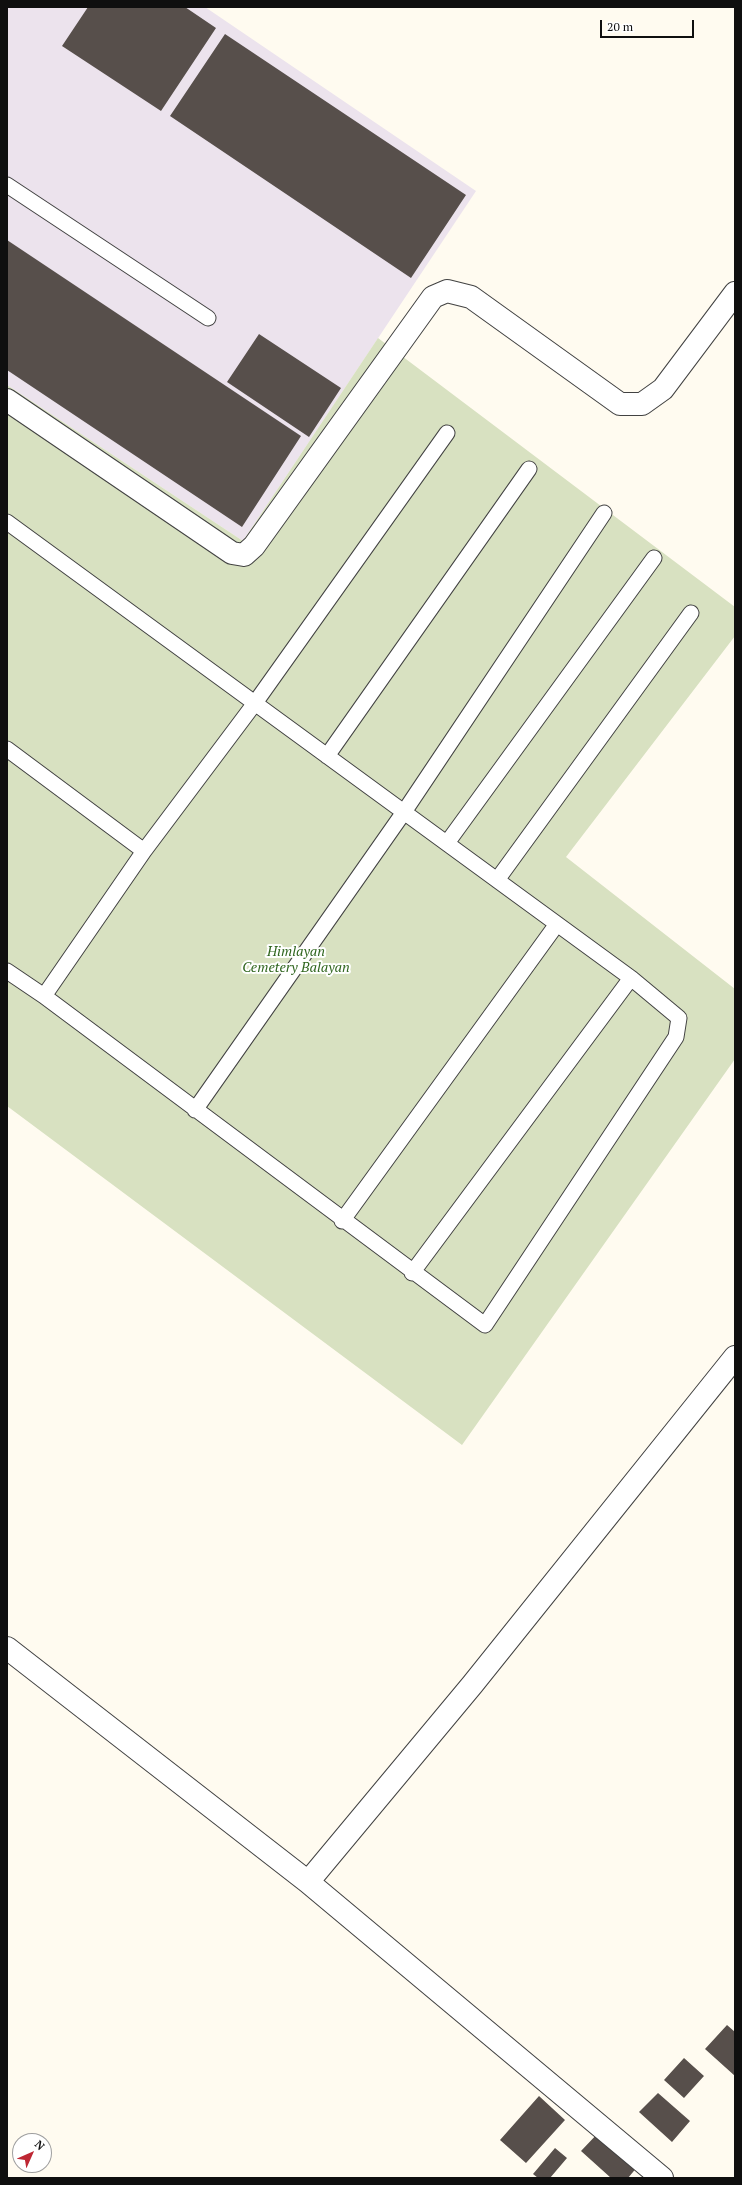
<!DOCTYPE html>
<html>
<head>
<meta charset="utf-8">
<style>
  body { margin:0 }
  #map { position:relative; width:742px; height:2185px; overflow:hidden; background:#fffbf0; font-family:"PT Serif",serif }
  canvas { display:block }
  .frame { position:absolute; inset:0; border:8px solid #0f0f0f; pointer-events:none }
  .north { position:absolute; left:12px; top:2133px; width:40px; height:40px; box-sizing:border-box; background:#fff; border:1px solid #9f9f9f; border-radius:50%; rotate:45deg; font-size:11px; font-weight:700; line-height:16px; text-align:center; color:#0f0f0f }
  .north::after { content:''; display:block; margin:auto; width:14px; height:18px; background:#be2733; clip-path:polygon(50% 0,100% 100%,50% 72%,0 100%) }
  .scale { position:absolute; left:600px; top:20px; width:94px; height:18px; box-sizing:border-box; border:2px solid #0f0f0f; border-top:0; padding-left:5px; font-size:12px; line-height:14px; white-space:nowrap; color:#0f0f0f; -webkit-text-stroke:3px #fff; paint-order:stroke }
</style>
</head>
<body>
<div id="map">
<canvas width="742" height="2185"></canvas>
<div class="frame"></div>
<div class="north">N</div>
<div class="scale">20 m</div>
</div>
<script>
const context = document.querySelector('canvas').getContext('2d');
context.lineJoin = 'round';
function fill(path, color) {
  context.fillStyle = color;
  context.fill(path, 'evenodd');
}
function poly(rows) {
  const path = new Path2D();
  for (const r of rows) {
    path.moveTo(r[0], r[1]);
    for (let i = 2; i < r.length; i += 2) path.lineTo(r[i], r[i + 1]);
  }
  return path;
}
function stroke(path, color, width, dash) {
  context.strokeStyle = color;
  context.lineWidth = width;
  context.lineCap = dash ? 'butt' : 'round';
  context.setLineDash(dash || []);
  context.stroke(path);
}
function label(font, color, halo, rows, align = 'center') {
  context.font = font + ' "PT Serif",serif';
  context.lineWidth = 4;
  context.setLineDash([]);
  context.textBaseline = 'middle';
  context.strokeStyle = halo;
  context.fillStyle = color;
  for (const [text, x, y, turn = 0] of rows) {
    context.save();
    context.translate(x, y);
    context.rotate((+turn || 0) * Math.PI / 180);
    context.textAlign = isNaN(turn) ? turn : align;
    if (halo) context.strokeText(text, 0, 0);
    context.fillText(text, 0, 0);
    context.restore();
  }
}
const industrial = poly([
  [7,7,205,7,476,191,243,541,7,385]
]);
const cemetery = poly([
  [378,338,735,607,735,636,566,857,735,989,735,1059,462,1445,7,1106,7,385,243,541]
]);
const building = poly([
  [88,7,185,7,216,28,161,111,62,46],
  [225,34,466,195,411,278,170,116],
  [7,240,301,436,242,527,7,370],
  [259,334,341,388,309,437,227,382],
  [727,2025,735,2032,735,2076,705,2049],
  [684,2058,704,2076,684,2098,664,2080],
  [658,2093,690,2121,672,2142,639,2112],
  [539,2096,565,2120,526,2163,500,2140],
  [600,2131,638,2166,628,2178,611,2178,581,2151],
  [555,2148,567,2158,550,2178,538,2178,533,2174]
]);
const lane = poly([
  [7,185,208,318],
  [7,522,631,978,412,1273],
  [7,749,144,851],
  [327,756,529,469],
  [447,843,654,558],
  [497,880,691,613],
  [7,971,44,996,485,1325,676,1037,679,1018,631,978],
  [44,996,144,851,255,703,447,433],
  [195,1110,404,812,604,513],
  [342,1221,557,924]
]);
const street = poly([
  [7,400,232,553,244,555,254,546,433,297,447,291,471,297,620,404,642,404,663,389,735,293],
  [7,1648,308,1882,662,2178],
  [308,1882,472,1685,735,1357]
]);
const parkNames = [
  ["Himlayan",296,952],
  ["Cemetery Balayan",296,968]
];
fill(industrial, '#ece3ed');
fill(cemetery, '#d8e1c1');
fill(building, '#574f4b');
stroke(lane, '#424242', 17);
stroke(street, '#424242', 24);
stroke(lane, '#fff', 15);
stroke(street, '#fff', 22);
label('italic 14px', '#30661f', '#fff', parkNames);
</script>
</body>
</html>
